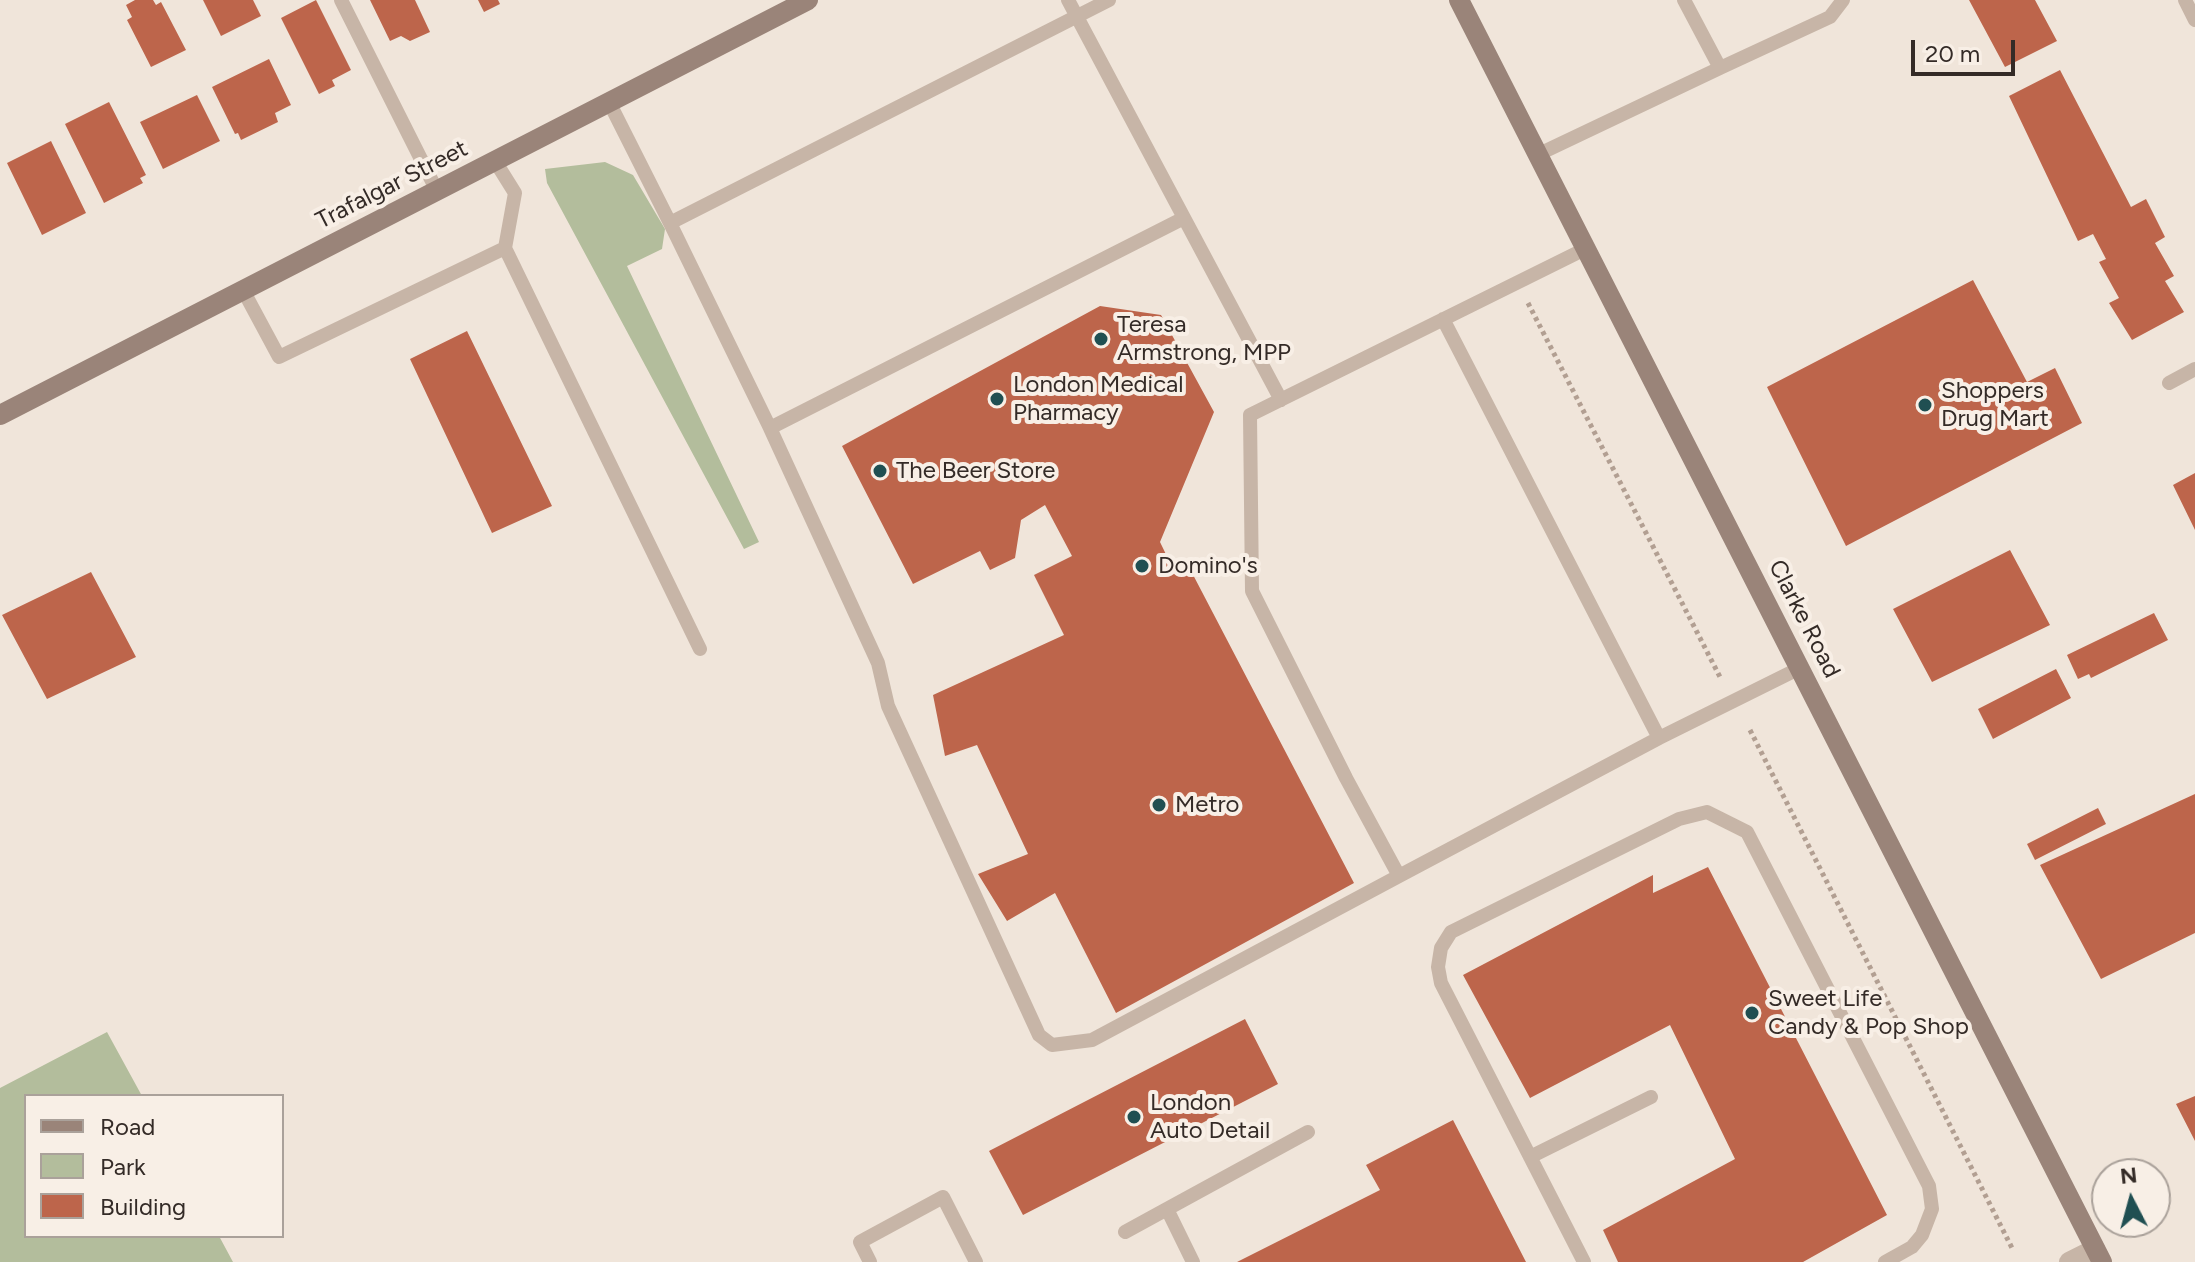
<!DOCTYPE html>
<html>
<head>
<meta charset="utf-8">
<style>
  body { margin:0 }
  #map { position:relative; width:2195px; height:1262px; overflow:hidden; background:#f0e5da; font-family:Figtree,sans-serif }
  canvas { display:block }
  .legend { position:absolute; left:24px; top:1094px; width:260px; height:144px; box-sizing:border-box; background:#f8efe6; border:2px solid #aaa19a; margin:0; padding:10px 14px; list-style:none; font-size:24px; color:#342b27 }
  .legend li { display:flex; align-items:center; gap:16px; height:40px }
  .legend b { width:40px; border:2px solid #aaa19a }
  .north { position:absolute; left:2091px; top:1158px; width:80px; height:80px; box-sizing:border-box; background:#f8efe6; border:2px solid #aaa19a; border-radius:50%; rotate:354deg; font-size:22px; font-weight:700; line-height:32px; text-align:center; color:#342b27 }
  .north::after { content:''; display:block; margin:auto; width:28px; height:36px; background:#204f52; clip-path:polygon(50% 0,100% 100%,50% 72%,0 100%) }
  .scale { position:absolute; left:1911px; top:40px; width:104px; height:36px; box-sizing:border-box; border:4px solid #342b27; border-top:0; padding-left:10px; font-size:24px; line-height:28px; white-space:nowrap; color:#342b27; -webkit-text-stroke:6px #f8efe6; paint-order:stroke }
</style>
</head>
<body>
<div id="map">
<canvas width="2195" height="1262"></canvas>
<ul class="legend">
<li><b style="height:10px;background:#9a8479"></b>Road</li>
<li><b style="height:22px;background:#b3bd9c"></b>Park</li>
<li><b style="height:22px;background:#bd654b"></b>Building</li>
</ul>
<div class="north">N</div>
<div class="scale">20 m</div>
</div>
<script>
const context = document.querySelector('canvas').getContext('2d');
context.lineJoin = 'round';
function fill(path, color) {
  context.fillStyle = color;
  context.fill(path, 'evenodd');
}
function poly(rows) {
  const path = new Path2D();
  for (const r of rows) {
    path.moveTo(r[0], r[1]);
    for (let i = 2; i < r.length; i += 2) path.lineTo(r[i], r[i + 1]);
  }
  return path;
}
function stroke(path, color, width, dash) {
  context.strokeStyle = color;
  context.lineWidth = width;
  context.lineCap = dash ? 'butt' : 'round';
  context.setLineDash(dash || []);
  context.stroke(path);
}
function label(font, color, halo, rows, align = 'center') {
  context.font = font + ' Figtree,sans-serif';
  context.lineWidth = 8;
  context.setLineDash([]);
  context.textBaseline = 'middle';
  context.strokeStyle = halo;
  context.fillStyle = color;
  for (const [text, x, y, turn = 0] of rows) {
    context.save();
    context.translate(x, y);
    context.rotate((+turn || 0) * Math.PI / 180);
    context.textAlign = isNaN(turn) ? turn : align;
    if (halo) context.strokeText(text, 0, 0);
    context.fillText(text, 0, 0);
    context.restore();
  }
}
const green = poly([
  [605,162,633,175,665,229,662,249,627,266,759,542,744,549,547,183,545,169],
  [107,1032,142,1096,26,1096,26,1236,219,1236,233,1262,0,1262,0,1088]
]);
const building = poly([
  [135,0,153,0,156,5,161,2,186,50,151,67,127,20,132,17,126,5],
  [203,0,253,0,261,16,221,36],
  [316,0,351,70,332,80,335,86,319,94,281,18],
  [370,0,415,0,430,32,410,41,401,36,390,41],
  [478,0,498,0,500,4,484,12],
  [1969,0,2035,0,2057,41,2005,67],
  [269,59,291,105,275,113,278,122,241,140,238,133,235,134,212,87],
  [2060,70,2131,207,2146,199,2165,237,2155,243,2174,276,2165,281,2184,312,2132,340,2109,303,2119,298,2099,262,2106,259,2093,234,2078,241,2009,96],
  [197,95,220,141,163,169,140,122],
  [109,102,146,175,140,178,143,183,104,203,65,124],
  [51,141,86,213,42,235,7,163],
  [1973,280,2027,382,2055,368,2082,423,1846,546,1767,387],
  [1100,306,1161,315,1214,412,1160,542,1176,575,1190,569,1354,883,1116,1013,1055,893,1007,921,978,874,1028,854,977,745,945,756,933,695,1064,635,1034,575,1072,556,1045,505,1021,520,1015,558,990,570,980,551,913,584,842,446],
  [467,331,552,506,492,533,410,359],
  [2195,473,2195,530,2173,485],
  [2010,550,2050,625,1932,682,1893,609],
  [91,572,136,657,47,699,2,615],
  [2154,613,2168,640,2091,678,2089,674,2078,679,2067,655],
  [2056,669,2071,698,1993,739,1978,709],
  [2195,794,2195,933,2101,979,2040,865],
  [2098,808,2106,824,2035,860,2027,844],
  [1708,867,1887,1215,1803,1262,1618,1262,1603,1230,1735,1159,1670,1025,1530,1098,1463,975,1653,875,1653,893],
  [1245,1019,1278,1084,1023,1215,989,1151],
  [2195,1096,2195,1141,2176,1104],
  [1453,1120,1526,1262,1237,1262,1380,1190,1366,1165]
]);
const path = poly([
  [1528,303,1720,677],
  [1750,730,2012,1248]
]);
const lane = poly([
  [341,0,437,191],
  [1068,0,1281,400],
  [1109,0,670,223,770,428,1184,218],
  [2185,0,2195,20],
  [1720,68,1830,17,1843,0],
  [609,102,670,223],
  [1539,154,1720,68,1684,0],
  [505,248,700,649],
  [1587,248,1250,415,1252,591,1346,778,1399,876,1659,738,1800,668],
  [243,290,279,357,505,248,515,193,495,161],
  [1443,319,1659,738],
  [2169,383,2195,369],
  [770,428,878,663,888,706,1039,1035,1052,1045,1092,1040,1399,876],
  [1530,1157,1651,1097],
  [1125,1232,1167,1209],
  [870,1262,860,1242,943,1197,976,1262],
  [1193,1262,1167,1209,1308,1132],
  [1584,1262,1441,983,1438,967,1441,948,1451,932,1679,819,1707,812,1747,832,1929,1186,1932,1209,1922,1235,1912,1247,1885,1262]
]);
const street = poly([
  [2069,1262,2095,1249]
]);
const secondary = poly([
  [1459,0,2102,1262],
  [0,415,808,0]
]);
const markers = [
  [1101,339,8,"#204f52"],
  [997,399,8,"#204f52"],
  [1925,405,8,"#204f52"],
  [880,471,8,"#204f52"],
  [1142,566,8,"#204f52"],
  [1159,805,8,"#204f52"],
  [1752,1013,8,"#204f52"],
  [1134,1117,8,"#204f52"]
];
const streetNames = [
  ["Trafalgar Street",392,185,-27],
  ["Clarke Road",1804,619,63]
];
const poiNames = [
  ["Teresa",1117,325],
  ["Armstrong, MPP",1117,353],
  ["London Medical",1013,385],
  ["Pharmacy",1013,413],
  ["Shoppers",1941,391],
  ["Drug Mart",1941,419],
  ["The Beer Store",896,471],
  ["Domino's",1158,566],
  ["Metro",1175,805],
  ["Sweet Life",1768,999],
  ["Candy & Pop Shop",1768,1027],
  ["London",1150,1103],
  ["Auto Detail",1150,1131]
];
fill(green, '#b3bd9c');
fill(building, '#bd654b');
stroke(path, '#b29f92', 5, [4, 4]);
stroke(lane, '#c7b5a7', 14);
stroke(street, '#c7b5a7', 20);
stroke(secondary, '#9a8479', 20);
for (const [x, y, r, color] of markers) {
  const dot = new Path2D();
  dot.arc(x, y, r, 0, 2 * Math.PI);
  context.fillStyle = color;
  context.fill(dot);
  stroke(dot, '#f8efe6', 3);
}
label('24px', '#342b27', '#f8efe6', streetNames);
label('24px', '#342b27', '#f8efe6', poiNames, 'left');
</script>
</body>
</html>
